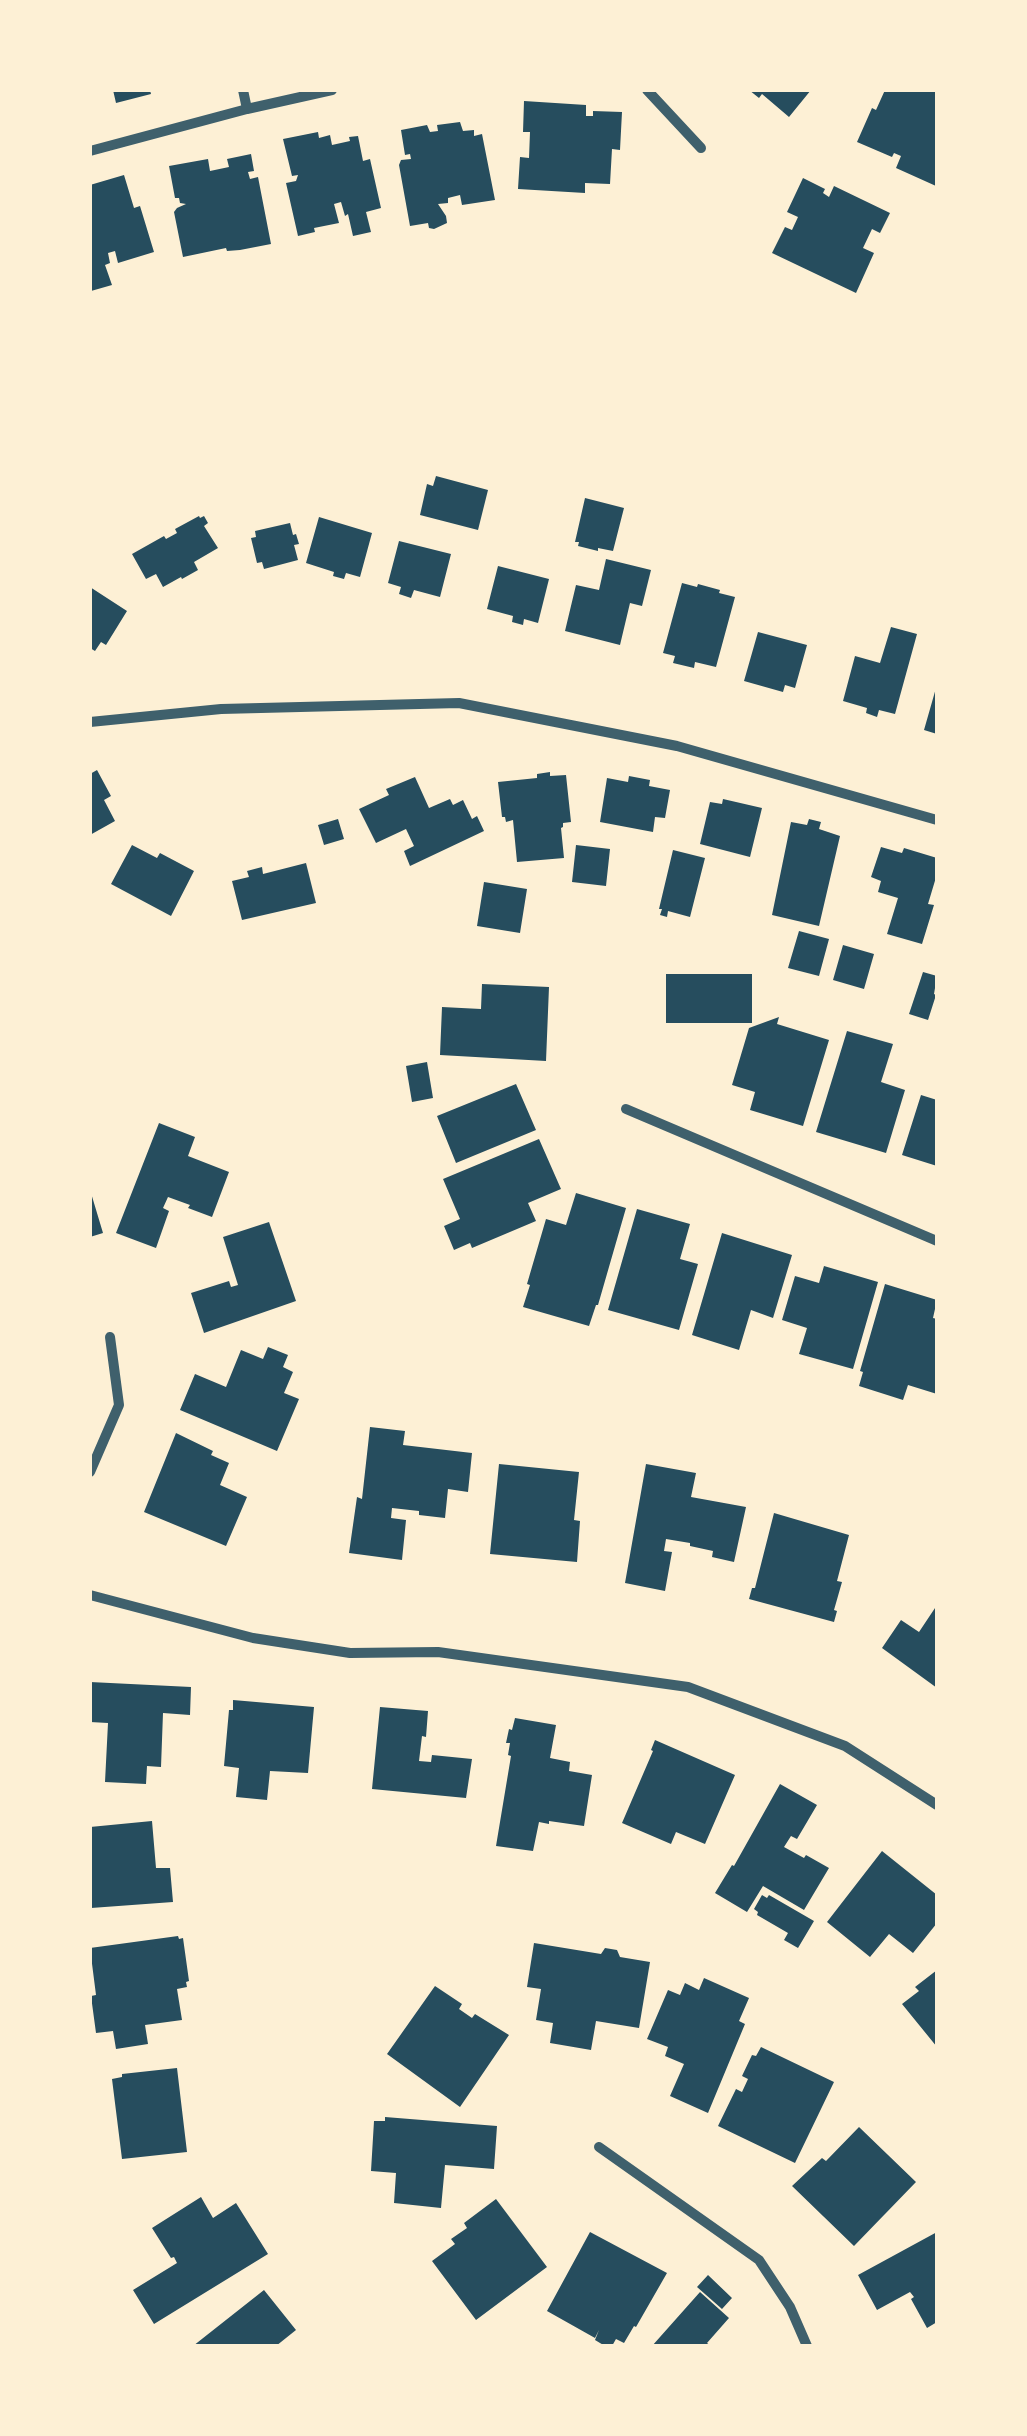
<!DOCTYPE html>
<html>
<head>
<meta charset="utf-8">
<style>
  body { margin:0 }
  #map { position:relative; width:1027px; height:2436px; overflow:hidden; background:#fdf0d5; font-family:"Noto Sans",sans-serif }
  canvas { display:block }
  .frame { position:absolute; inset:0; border:92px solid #fdf0d5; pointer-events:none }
</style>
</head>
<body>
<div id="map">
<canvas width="1027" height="2436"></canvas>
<div class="frame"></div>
</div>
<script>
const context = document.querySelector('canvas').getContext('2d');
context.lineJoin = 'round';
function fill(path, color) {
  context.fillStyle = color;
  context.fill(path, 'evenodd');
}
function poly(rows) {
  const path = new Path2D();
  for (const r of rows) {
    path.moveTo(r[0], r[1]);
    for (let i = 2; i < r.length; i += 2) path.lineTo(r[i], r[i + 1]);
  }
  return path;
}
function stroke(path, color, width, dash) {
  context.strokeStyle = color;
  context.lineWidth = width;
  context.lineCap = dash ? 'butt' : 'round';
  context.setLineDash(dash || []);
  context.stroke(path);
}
const building = poly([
  [113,90,150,90,151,94,116,103],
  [749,90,811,90,789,117,762,94,759,98],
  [885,90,937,90,936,186,896,168,901,156,894,153,892,157,857,142,872,108,876,110],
  [524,101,586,105,586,116,593,116,593,111,622,112,620,150,612,149,610,184,585,183,585,193,518,189,520,157,529,158,530,132,523,132],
  [460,122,463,131,474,130,474,136,482,134,495,200,462,205,460,195,448,198,448,203,438,204,446,216,447,223,434,229,429,228,428,223,410,226,399,165,401,160,411,159,410,154,405,155,401,130,427,125,430,132,438,131,437,125],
  [318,132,319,138,330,135,332,145,350,141,349,137,358,136,363,161,370,159,381,208,366,212,371,232,353,236,348,214,345,216,341,202,334,204,339,223,314,228,315,232,298,236,286,183,296,181,298,175,292,176,283,139],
  [251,154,254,171,248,172,250,179,258,177,271,244,240,250,227,251,226,248,183,257,174,212,177,208,186,204,180,203,179,198,175,198,169,166,208,159,210,171,229,167,227,159],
  [124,175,134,208,140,206,154,252,118,263,115,251,108,253,110,263,105,265,112,285,91,291,90,185],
  [803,178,825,189,823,193,829,197,834,186,890,213,880,233,872,229,863,248,874,253,856,293,772,253,785,227,792,230,798,217,787,212],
  [436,476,488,490,478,530,420,515,427,484,433,486],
  [585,498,624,508,613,551,598,548,598,551,578,546,579,542,575,542],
  [199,516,200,518,204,516,208,523,204,526,218,548,194,562,198,570,182,579,181,577,163,587,156,574,146,579,132,554,164,536,166,539,177,533,175,529],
  [319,517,372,533,360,577,346,573,344,579,333,576,334,572,306,563],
  [290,523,293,535,296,534,299,544,294,545,298,560,264,569,262,562,257,563,251,538,256,537,255,531],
  [399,541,451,554,440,597,414,590,411,598,399,594,401,587,388,583],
  [606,559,651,570,642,606,630,603,620,645,565,631,576,585,599,590],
  [498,566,549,579,538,623,524,619,523,625,512,622,513,616,487,609],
  [682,583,697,587,698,584,720,590,719,593,735,597,716,667,695,662,694,668,673,663,675,656,663,653],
  [90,587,127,611,106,645,101,642,95,651,90,648],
  [891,627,917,634,895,714,879,710,877,717,866,713,867,708,843,701,855,656,880,663],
  [758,632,807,645,795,688,785,685,783,692,744,681],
  [936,688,937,688,937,734,924,730],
  [97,770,111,796,104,800,115,821,90,835,90,774],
  [550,772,550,776,566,775,571,822,563,823,563,827,561,828,564,858,517,862,513,820,506,822,505,817,502,817,498,782,537,778,537,774],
  [629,776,650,780,649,786,670,790,665,818,655,817,653,832,600,822,607,778,628,782],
  [415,777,429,808,450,799,453,805,463,800,472,819,477,816,484,831,410,866,404,851,414,846,406,829,376,843,359,809,389,795,386,789],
  [723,799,762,808,750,857,700,844,710,802,722,804],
  [338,819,344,839,324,845,318,825],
  [809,819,821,822,819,829,840,836,819,926,772,915,791,822,807,825],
  [132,845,157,858,160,853,194,871,171,916,111,884],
  [576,845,610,849,606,886,572,882],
  [881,847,902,853,904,848,937,858,937,874,928,904,934,905,922,944,887,934,898,898,878,892,881,881,871,877],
  [673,850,705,858,690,917,668,911,667,917,660,915,662,909,659,909],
  [306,863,316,903,242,920,232,881,249,877,247,871,262,867,263,874],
  [484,882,527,889,520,933,477,926],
  [799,931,829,939,819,976,788,968],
  [843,945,874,954,864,989,833,980],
  [923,972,937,976,934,994,936,995,928,1020,909,1014],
  [666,974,752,974,752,1023,666,1023],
  [482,984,549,987,546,1061,440,1055,442,1007,481,1009],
  [779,1017,777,1024,829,1040,803,1126,750,1110,755,1092,732,1085,749,1028],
  [847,1031,893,1044,881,1082,905,1090,886,1153,816,1132],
  [427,1062,433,1098,412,1102,406,1066],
  [516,1084,536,1130,456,1163,437,1116],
  [921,1095,937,1100,937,1166,902,1155],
  [159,1123,195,1137,188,1156,229,1172,212,1217,188,1208,190,1205,168,1197,163,1208,169,1211,156,1248,116,1233],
  [539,1139,561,1189,528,1203,536,1221,472,1248,470,1243,454,1250,444,1226,460,1219,443,1179],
  [91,1193,103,1233,90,1237,90,1194],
  [576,1193,626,1208,598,1305,596,1305,589,1326,523,1307,530,1285,527,1284,546,1219,566,1225],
  [637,1209,690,1224,680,1259,698,1264,679,1330,608,1310],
  [269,1222,296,1301,204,1333,191,1293,229,1281,231,1287,238,1285,223,1237],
  [722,1233,792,1255,773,1318,751,1310,739,1350,692,1335],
  [824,1266,878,1282,853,1369,799,1354,807,1328,782,1320,795,1276,819,1283],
  [885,1284,937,1300,933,1318,937,1319,937,1394,908,1385,903,1400,859,1386,863,1372,860,1371],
  [268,1347,288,1355,283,1367,293,1372,284,1393,299,1399,277,1451,180,1410,195,1374,226,1387,241,1350,263,1359],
  [370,1427,405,1431,403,1445,472,1453,468,1492,448,1489,445,1518,419,1515,419,1511,392,1508,391,1518,406,1520,402,1560,349,1553,357,1497,362,1499],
  [176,1433,213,1451,211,1455,229,1463,220,1485,247,1497,226,1546,144,1512],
  [499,1464,579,1472,574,1520,580,1521,577,1562,490,1554],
  [646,1464,696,1473,691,1497,746,1507,734,1562,712,1557,713,1551,690,1546,690,1543,666,1539,664,1551,672,1552,665,1591,625,1583],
  [774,1513,849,1535,837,1581,842,1582,834,1610,837,1611,834,1622,749,1599,752,1588,755,1588],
  [937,1605,937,1688,882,1648,901,1620,919,1632],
  [90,1682,191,1687,190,1715,163,1713,161,1767,147,1766,146,1784,105,1782,108,1723,90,1722],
  [233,1700,314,1707,308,1773,270,1771,267,1800,236,1797,239,1768,224,1766,229,1710,233,1710],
  [380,1707,428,1711,426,1737,422,1736,419,1761,431,1762,432,1755,472,1759,466,1798,372,1789],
  [515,1718,556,1725,550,1758,570,1762,569,1771,592,1775,584,1826,549,1821,549,1824,539,1822,533,1851,496,1846,511,1756,508,1755,510,1743,506,1743,509,1729,512,1730],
  [655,1740,735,1775,705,1844,676,1832,671,1844,622,1823,653,1751,651,1750],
  [780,1784,817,1805,797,1839,791,1836,784,1847,804,1858,806,1855,829,1868,804,1910,763,1886,747,1912,715,1893,732,1865,734,1866],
  [152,1821,156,1868,170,1868,173,1902,91,1908,90,1827],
  [882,1851,937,1895,937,1923,913,1953,889,1934,870,1957,827,1922],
  [762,1895,767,1898,769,1895,814,1921,798,1948,784,1940,788,1933,757,1915,758,1912,754,1909],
  [178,1936,179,1939,183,1938,189,1981,186,1982,187,1987,177,1989,182,2020,145,2025,148,2044,116,2049,113,2031,96,2033,91,1996,96,1995,90,1948],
  [534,1943,601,1954,605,1948,617,1950,620,1957,650,1962,639,2028,596,2021,591,2050,550,2043,553,2023,536,2020,541,1989,527,1987],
  [937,1970,937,2047,902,2004,919,1991,915,1987],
  [704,1978,749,1998,739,2021,745,2024,708,2113,670,2096,684,2064,665,2056,668,2047,647,2039,668,1990,680,1995,685,1983,699,1990],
  [435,1986,462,2004,459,2009,472,2018,475,2014,509,2035,460,2107,387,2054],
  [761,2047,834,2082,795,2163,718,2126,736,2089,742,2092,748,2079,742,2076,752,2055,756,2056],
  [177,2068,187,2152,122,2159,112,2079,122,2077,122,2074],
  [385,2117,497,2126,494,2169,445,2165,441,2208,394,2203,396,2173,371,2171,374,2121,385,2121],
  [859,2127,916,2182,854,2246,792,2186,822,2158,826,2161],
  [201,2197,213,2218,236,2203,268,2254,154,2324,133,2290,177,2263,174,2257,171,2258,152,2228],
  [496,2199,547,2267,476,2320,432,2261,455,2244,451,2239,467,2228,464,2223],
  [590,2232,667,2273,636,2327,634,2326,624,2343,616,2339,612,2346,605,2346,595,2340,599,2330,595,2338,547,2311],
  [937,2232,937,2322,927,2328,911,2299,914,2297,910,2292,877,2310,858,2275],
  [708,2275,732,2298,722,2309,697,2287],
  [264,2290,296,2330,276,2346,193,2346],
  [700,2292,729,2318,707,2343,711,2346,652,2346]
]);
const minor = poly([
  [243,90,247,109],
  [647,90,701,148],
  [90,151,247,109,332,90],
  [90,722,221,709,459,703,677,746,937,820],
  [626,1109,937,1241],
  [90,1472,119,1405,110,1337],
  [90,1595,253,1638,350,1653,438,1652,688,1687,845,1746,937,1805],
  [599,2147,759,2260,790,2307,807,2346]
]);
fill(building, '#264d5e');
stroke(minor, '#3f606c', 10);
</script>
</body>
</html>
